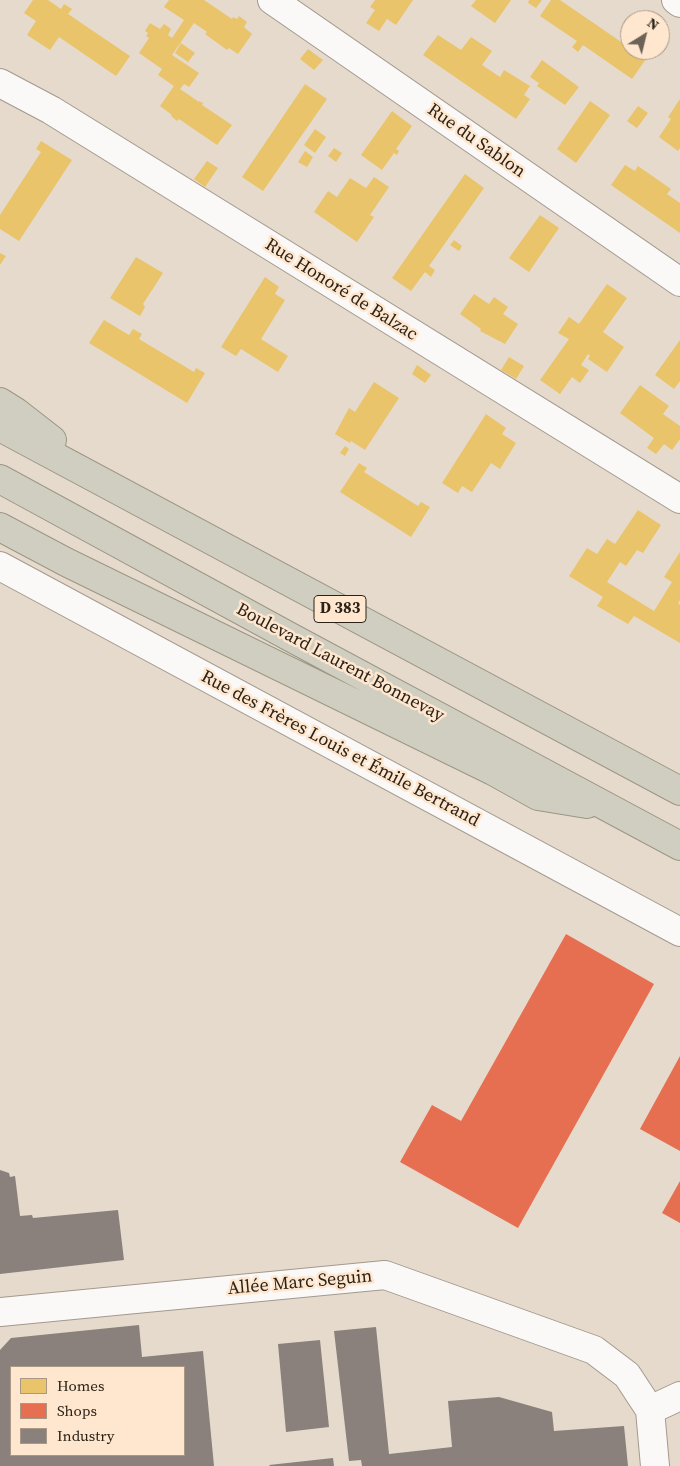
<!DOCTYPE html>
<html>
<head>
<meta charset="utf-8">
<style>
  body { margin:0 }
  #map { position:relative; width:680px; height:1466px; overflow:hidden; background:#e6dacc; font-family:"Source Serif 4",serif }
  canvas { display:block }
  .legend { position:absolute; left:10px; top:1366px; width:175px; height:90px; box-sizing:border-box; background:#ffe7cf; border:1px solid #aa9886; margin:0; padding:6px 9px; list-style:none; font-size:15px; color:#2a2218 }
  .legend li { display:flex; align-items:center; gap:10px; height:25px }
  .legend b { width:25px; border:1px solid #aa9886 }
  .north { position:absolute; left:620px; top:10px; width:50px; height:50px; box-sizing:border-box; background:#ffe7cf; border:1px solid #aa9886; border-radius:50%; rotate:36deg; font-size:14px; font-weight:700; line-height:20px; text-align:center; color:#2a2218 }
  .north::after { content:''; display:block; margin:auto; width:18px; height:22px; background:#6c6257; clip-path:polygon(50% 0,100% 100%,50% 72%,0 100%) }
</style>
</head>
<body>
<div id="map">
<canvas width="680" height="1466"></canvas>
<ul class="legend">
<li><b style="height:14px;background:#e9c46a"></b>Homes</li>
<li><b style="height:14px;background:#e76f51"></b>Shops</li>
<li><b style="height:14px;background:#8a817c"></b>Industry</li>
</ul>
<div class="north">N</div>
</div>
<script>
const context = document.querySelector('canvas').getContext('2d');
context.lineJoin = 'round';
function fill(path, color) {
  context.fillStyle = color;
  context.fill(path, 'evenodd');
}
function poly(rows) {
  const path = new Path2D();
  for (const r of rows) {
    path.moveTo(r[0], r[1]);
    for (let i = 2; i < r.length; i += 2) path.lineTo(r[i], r[i + 1]);
  }
  return path;
}
function stroke(path, color, width, dash) {
  context.strokeStyle = color;
  context.lineWidth = width;
  context.lineCap = dash ? 'butt' : 'round';
  context.setLineDash(dash || []);
  context.stroke(path);
}
function label(font, color, halo, rows, align = 'center') {
  context.font = font + ' "Source Serif 4",serif';
  context.lineWidth = 5;
  context.setLineDash([]);
  context.textBaseline = 'middle';
  context.strokeStyle = halo;
  context.fillStyle = color;
  for (const [text, x, y, turn = 0] of rows) {
    context.save();
    context.translate(x, y);
    context.rotate((+turn || 0) * Math.PI / 180);
    context.textAlign = isNaN(turn) ? turn : align;
    if (halo) context.strokeText(text, 0, 0);
    context.fillText(text, 0, 0);
    context.restore();
  }
}
const homes = poly([
  [33,0,48,0,61,9,64,4,72,9,68,14,130,56,116,76,59,37,50,50,27,35,36,21,24,13],
  [169,0,204,0,232,19,233,17,237,19,239,16,247,22,244,27,252,34,238,54,229,48,227,50,205,34,207,32,194,23,172,55,199,73,189,87,184,84,180,89,199,102,199,101,203,103,202,105,232,125,217,145,179,119,177,121,171,116,172,115,160,106,174,86,158,75,162,69,139,53,149,38,146,36,148,33,145,31,150,23,160,29,164,24,171,29,168,35,172,38,184,20,164,7],
  [375,0,413,0,396,25,387,19,379,31,366,23,375,10,370,7],
  [476,0,511,0,495,23,471,6],
  [529,0,542,0,536,8,528,3],
  [551,0,560,0,630,48,630,50,633,50,646,59,632,79,583,45,578,52,572,47,577,41,540,16],
  [438,35,461,50,471,37,492,51,482,65,500,77,504,70,530,86,524,95,530,99,516,119,423,55],
  [181,43,195,53,188,62,175,53],
  [308,49,323,60,314,70,300,59],
  [542,60,579,87,565,105,537,86,539,83,530,77],
  [305,84,327,99,263,191,242,177],
  [680,99,680,148,678,151,659,137,671,119,668,117],
  [590,101,610,115,576,163,557,149],
  [638,106,648,113,637,128,627,121],
  [392,111,412,126,396,149,399,151,397,155,394,153,382,170,361,155],
  [315,129,326,137,315,153,304,145],
  [41,141,72,160,19,241,0,229,0,215,41,152,36,149],
  [334,148,342,153,336,162,328,156],
  [305,151,313,157,307,167,298,162],
  [207,161,218,168,205,187,194,179],
  [625,165,635,171,638,166,671,189,667,194,680,203,680,233,611,185],
  [465,174,484,188,429,266,435,270,431,277,425,272,411,291,392,278],
  [374,177,389,187,370,215,374,217,357,242,314,212,328,191,337,197,350,178,366,188],
  [540,215,559,228,529,272,509,258],
  [454,240,462,246,459,251,450,245],
  [0,253,6,256,0,265],
  [136,257,163,273,143,304,145,307,140,316,110,298],
  [265,277,279,287,275,294,285,300,261,339,288,356,278,372,241,349,236,356,221,347],
  [607,284,627,298,603,332,624,347,607,372,588,359,590,356,588,354,581,365,589,370,580,383,572,377,560,394,540,380,569,339,558,333,569,317,579,324],
  [474,294,489,304,494,297,508,307,503,314,518,324,505,344,480,331,481,329,460,314],
  [104,320,129,335,133,329,142,334,139,339,194,372,196,368,205,373,187,403,89,343],
  [680,340,680,381,674,389,655,375],
  [509,357,524,366,516,379,501,370],
  [417,365,431,375,425,383,412,374],
  [374,382,399,398,365,450,351,441,350,443,335,434,349,408,355,412],
  [640,385,669,406,663,414,680,426,680,439,672,450,664,444,656,454,647,448,654,438,620,413],
  [486,414,506,428,502,434,516,443,500,469,491,463,472,492,462,486,458,493,442,483],
  [345,446,349,449,345,456,340,453],
  [359,463,367,468,364,472,418,506,421,502,430,507,411,537,340,492],
  [638,510,661,525,643,553,637,550,626,566,620,562,607,582,654,611,672,582,664,577,680,552,680,600,678,603,680,605,680,643,634,616,628,624,597,606,603,597,569,576,587,548,597,554,607,539,615,544]
]);
const shops = poly([
  [566,934,654,984,518,1228,400,1162,432,1105,461,1121],
  [680,1056,680,1151,640,1129],
  [680,1181,680,1223,662,1213]
]);
const industry = poly([
  [0,1170,9,1173,10,1177,15,1176,20,1216,32,1215,33,1218,118,1210,124,1260,0,1274],
  [139,1325,142,1357,203,1351,214,1466,0,1466,0,1350,11,1338],
  [11,1367,184,1367,184,1455,11,1455],
  [376,1327,389,1454,452,1447,448,1401,499,1397,552,1412,554,1431,624,1426,628,1466,362,1466,361,1460,349,1461,334,1331],
  [320,1340,329,1427,286,1432,278,1344],
  [333,1458,334,1466,270,1466,269,1465]
]);
const minor = poly([
  [272,0,680,282],
  [676,0,680,3],
  [0,83,51,110,680,499],
  [0,566,680,932],
  [0,1312,385,1275,594,1350,627,1375,650,1410,655,1466],
  [650,1410,680,1396]
]);
const highway = poly([
  [0,402,16,412,52,440],
  [0,427,680,791],
  [0,479,292,638,680,846],
  [0,527,66,562,493,771,538,796,587,804]
]);
const shields = [
  [340,609,52]
];
const shieldNames = [
  ["D 383",340,609]
];
const streetNames = [
  ["Rue du Sablon",476,141,35],
  ["Rue Honoré de Balzac",341,290,32],
  ["Boulevard Laurent Bonnevay",340,663,28],
  ["Rue des Frères Louis et Émile Bertrand",340,749,28],
  ["Allée Marc Seguin",300,1283,-5]
];
fill(homes, '#e9c46a');
fill(shops, '#e76f51');
fill(industry, '#8a817c');
stroke(minor, '#a2998e', 30);
stroke(highway, '#9c9683', 30);
stroke(minor, '#fbf9f7', 28);
stroke(highway, '#d0cec0', 28);
for (const [x, y, w] of shields) {
  const box = new Path2D();
  box.roundRect(x - w / 2, y - 13.5, w, 27, 4);
  context.fillStyle = '#ffe7cf';
  context.fill(box);
  stroke(box, '#2a2218', 1);
}
label('bold 16px', '#2a2218', null, shieldNames);
label('18px', '#2a2218', '#ffe7cf', streetNames);
</script>
</body>
</html>
